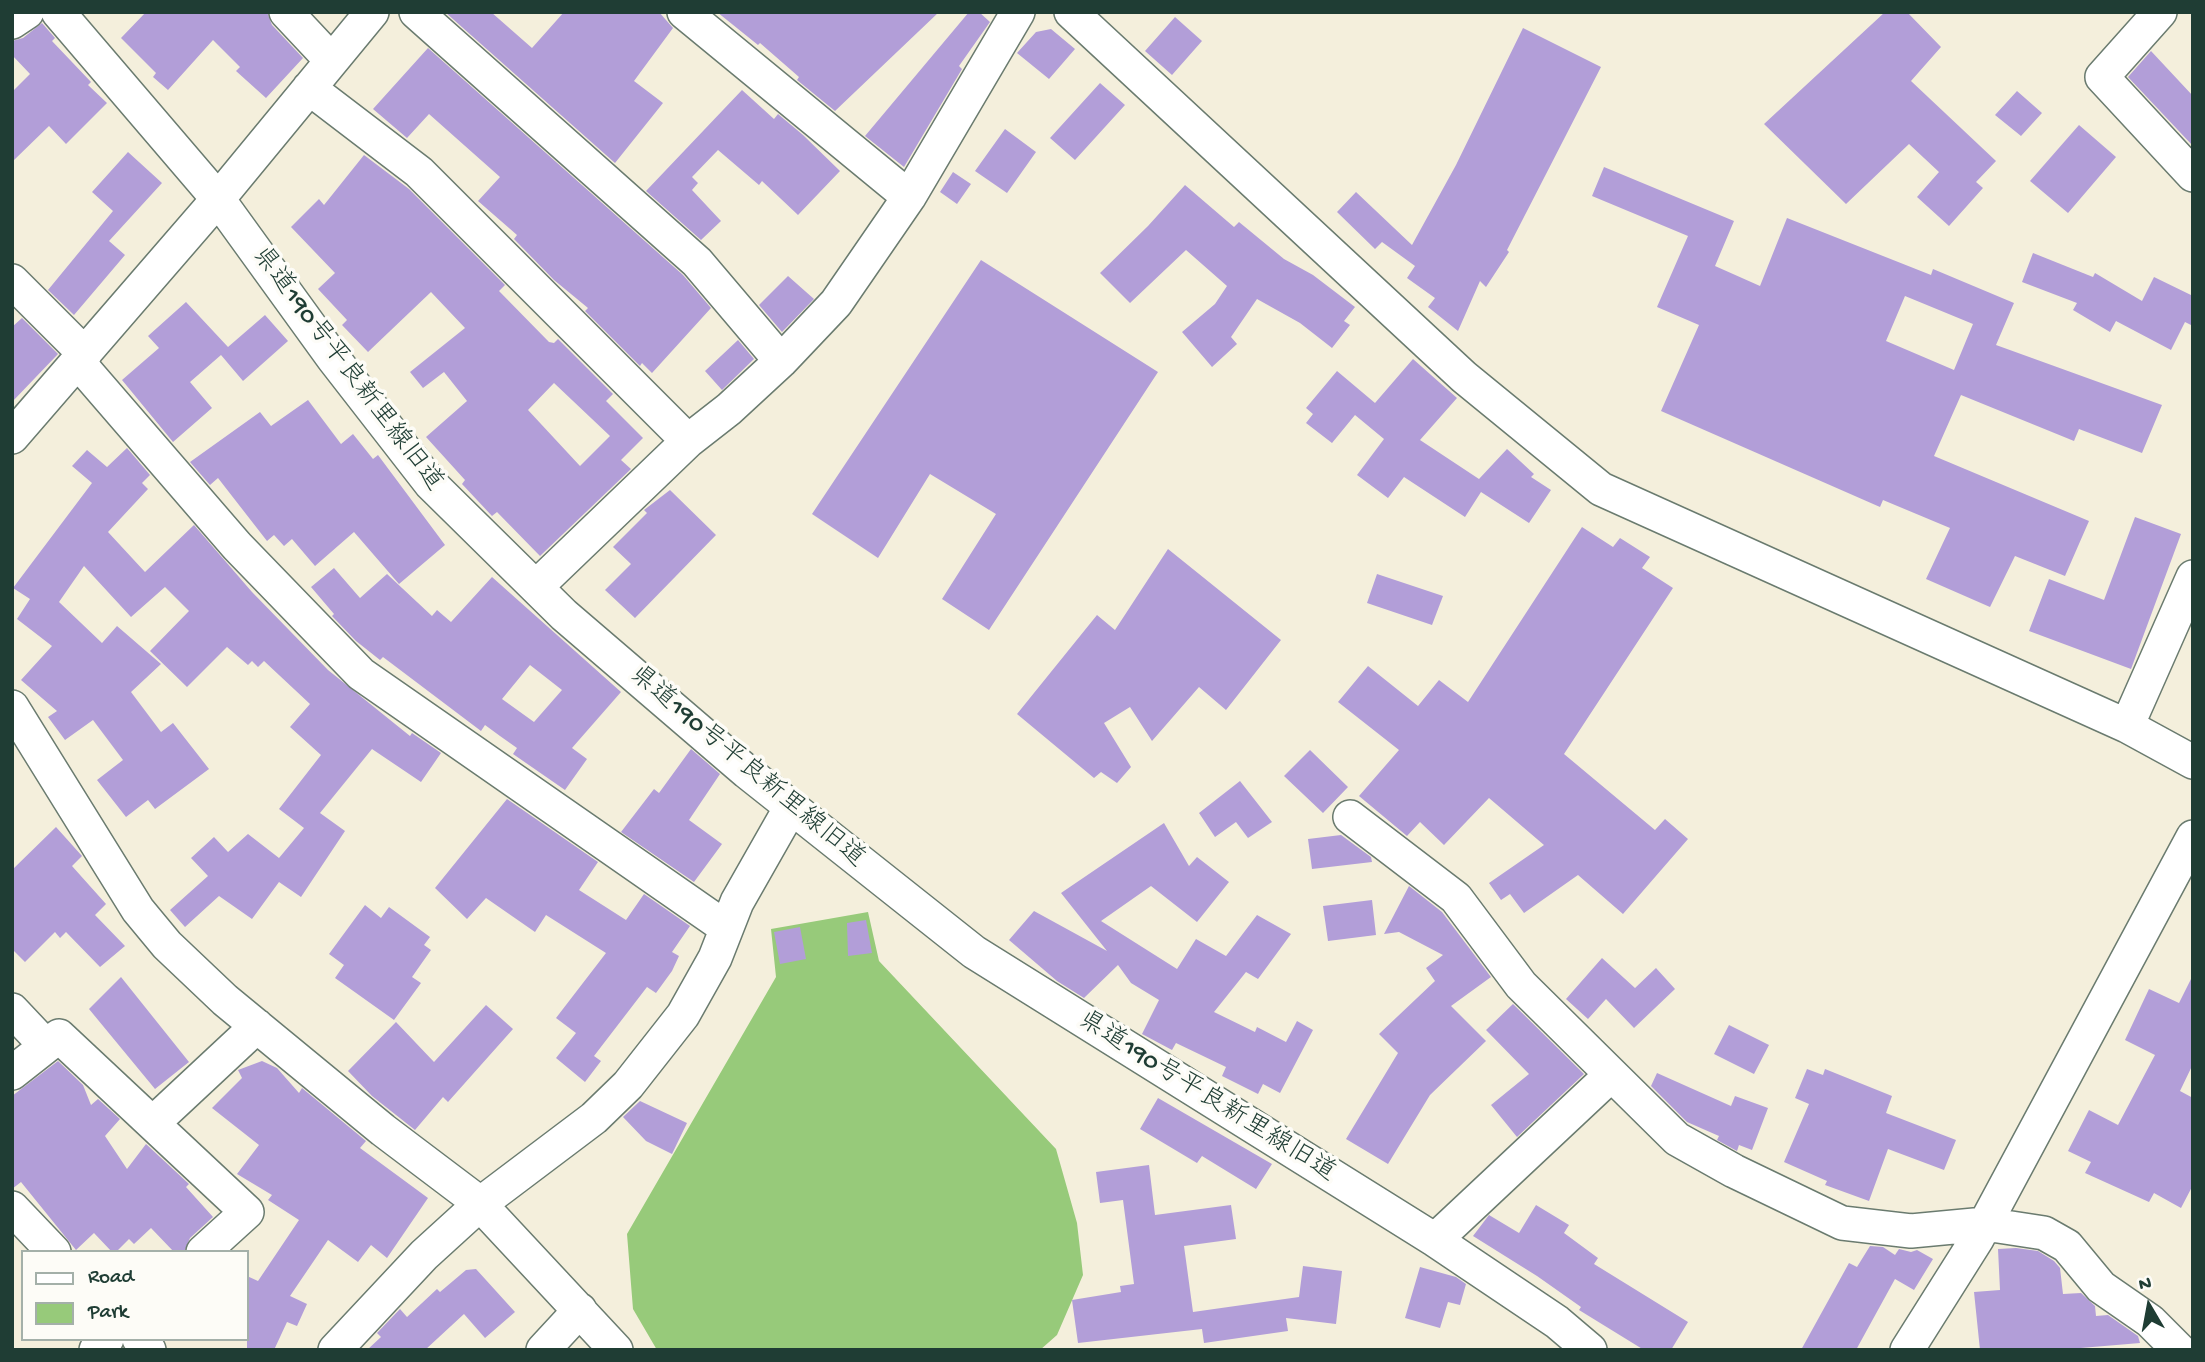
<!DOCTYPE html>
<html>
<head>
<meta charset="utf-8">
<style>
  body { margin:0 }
  #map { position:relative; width:2205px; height:1362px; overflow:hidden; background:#f4efdc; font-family:"Gochi Hand",sans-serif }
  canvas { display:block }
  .frame { position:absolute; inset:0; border:14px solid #1f3d34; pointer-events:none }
  .legend { position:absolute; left:21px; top:1250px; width:228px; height:91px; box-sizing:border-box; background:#fdfcf7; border:2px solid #a4b0a9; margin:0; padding:9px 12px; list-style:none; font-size:21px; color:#1f3d34 }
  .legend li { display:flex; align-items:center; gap:14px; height:35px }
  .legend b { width:35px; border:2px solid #a4b0a9 }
  .north { position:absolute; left:2114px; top:1271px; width:70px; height:70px; -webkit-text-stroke:5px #fdfcf7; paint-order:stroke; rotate:350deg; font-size:19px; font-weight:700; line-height:28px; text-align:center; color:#1f3d34 }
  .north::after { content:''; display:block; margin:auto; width:24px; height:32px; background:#1f3d34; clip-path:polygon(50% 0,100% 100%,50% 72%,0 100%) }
</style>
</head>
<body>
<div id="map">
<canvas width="2205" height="1362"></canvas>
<div class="frame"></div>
<ul class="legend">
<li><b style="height:9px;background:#fff"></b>Road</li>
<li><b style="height:19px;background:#97ca7a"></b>Park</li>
</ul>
<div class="north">N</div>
</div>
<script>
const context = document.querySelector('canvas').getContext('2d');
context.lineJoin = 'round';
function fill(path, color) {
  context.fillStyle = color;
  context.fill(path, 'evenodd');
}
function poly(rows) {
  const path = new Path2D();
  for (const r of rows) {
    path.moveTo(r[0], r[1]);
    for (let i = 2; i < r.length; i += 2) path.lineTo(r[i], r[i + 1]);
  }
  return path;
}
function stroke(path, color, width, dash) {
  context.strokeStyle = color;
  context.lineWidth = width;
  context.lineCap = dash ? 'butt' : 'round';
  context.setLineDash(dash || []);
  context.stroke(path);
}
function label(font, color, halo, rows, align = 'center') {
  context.font = font + ' "Gochi Hand","Klee One",sans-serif';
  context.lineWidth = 7;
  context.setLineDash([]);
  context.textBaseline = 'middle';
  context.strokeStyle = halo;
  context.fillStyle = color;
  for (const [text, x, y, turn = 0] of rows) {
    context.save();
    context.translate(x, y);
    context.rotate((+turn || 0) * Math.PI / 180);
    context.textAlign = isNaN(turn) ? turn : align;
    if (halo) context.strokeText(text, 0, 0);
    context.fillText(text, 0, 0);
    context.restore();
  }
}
const green = poly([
  [868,912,879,961,1056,1149,1077,1223,1083,1275,1057,1335,1040,1350,657,1350,633,1309,627,1234,776,977,771,929]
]);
const building = poly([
  [146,12,267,12,272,25,303,58,266,98,236,71,240,67,213,40,168,90,153,77,156,73,121,38],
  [445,12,491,12,532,48,564,12,659,12,673,28,634,81,663,103,615,163],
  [717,12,939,12,835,111,797,80,799,77,760,43,758,45],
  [969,12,979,12,990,22,959,66,962,69,904,167,865,136],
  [1885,12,1907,12,1941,47,1911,81,1996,161,1976,182,1983,188,1949,226,1917,197,1939,172,1909,144,1846,204,1764,124],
  [1175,17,1202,41,1172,75,1145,51],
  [42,23,55,38,52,41,91,82,88,85,107,103,66,144,49,126,12,162,12,92,30,74,12,55,12,41,23,38],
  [1523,28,1601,67,1507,250,1509,252,1486,287,1480,281,1458,331,1428,307,1435,298,1407,278,1415,266,1382,242,1375,249,1337,212,1356,192,1412,245,1456,165],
  [1051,29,1075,49,1049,79,1017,53,1036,32],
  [428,48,683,275,711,308,652,373,642,363,640,366,585,311,588,308,554,280,514,239,517,235,478,201,500,177,429,114,407,138,373,109],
  [2151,51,2193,96,2193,146,2128,77],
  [1100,83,1125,105,1075,160,1050,138],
  [742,90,774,119,778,114,803,135,840,171,798,215,762,181,759,185,718,150,692,177,698,183,692,190,721,221,701,240,646,191],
  [2017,91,2042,113,2021,136,1995,115],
  [2079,125,2116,157,2068,213,2030,181],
  [1005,129,1036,152,1007,193,975,171],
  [128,152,162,183,109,241,125,255,74,315,48,290,113,211,92,192],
  [364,155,409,189,505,285,499,291,549,342,554,343,558,339,613,394,606,401,643,438,621,460,631,469,540,556,497,512,492,516,462,484,465,480,426,437,467,401,444,372,423,388,410,372,465,328,431,292,368,352,342,325,347,320,318,289,335,273,291,227,319,199,324,205],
  [554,383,610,436,580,466,528,410],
  [1604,167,1734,221,1715,266,1760,286,1787,218,1931,275,1933,269,2014,303,1996,345,2162,405,2142,453,2079,429,2074,441,1961,395,1934,456,2089,521,2065,576,2015,556,1990,607,1926,579,1950,528,1883,500,1880,507,1661,411,1699,325,1657,307,1688,236,1592,196],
  [1905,296,1973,324,1954,370,1886,341],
  [953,172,971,184,957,204,940,192],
  [1185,185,1234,227,1239,222,1284,259,1313,275,1355,307,1344,321,1350,325,1332,348,1300,323,1257,299,1231,337,1237,344,1212,367,1182,332,1215,304,1227,286,1186,250,1130,303,1100,273,1148,226],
  [2033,253,2093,277,2095,273,2142,301,2154,277,2193,296,2193,326,2185,322,2171,350,2116,321,2110,332,2073,310,2077,303,2022,282],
  [981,260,1158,372,989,630,942,599,996,514,930,474,878,558,812,514],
  [788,276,814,299,782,332,759,305],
  [186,302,228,347,265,315,288,341,243,381,221,355,190,382,212,408,173,442,122,380,159,348,148,336],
  [22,318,58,354,12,402,12,327],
  [738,340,754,359,722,390,705,371],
  [1413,359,1457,398,1420,440,1479,479,1507,449,1534,474,1531,477,1551,490,1529,523,1481,492,1465,517,1404,477,1388,498,1357,475,1384,439,1355,415,1332,443,1306,423,1313,414,1306,408,1337,371,1375,403],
  [308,400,341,444,353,434,373,459,378,455,445,545,399,584,354,532,315,566,292,539,284,546,274,535,267,541,218,478,210,485,190,462,260,412,271,426],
  [127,448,150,475,142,483,148,489,108,532,145,572,194,525,252,592,328,670,410,736,412,733,441,753,421,782,372,749,320,813,345,831,301,897,279,882,252,919,219,896,185,927,170,910,208,876,191,858,214,837,228,852,248,834,279,858,304,828,279,809,321,755,290,727,310,704,264,661,258,667,252,661,248,665,227,647,187,687,150,651,189,611,165,587,131,617,84,566,59,602,102,643,117,626,161,664,131,692,161,732,173,723,209,769,155,809,148,800,126,817,97,780,123,760,93,720,65,740,48,717,57,711,21,680,52,646,17,619,30,599,13,588,92,483,72,466,87,450,107,467],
  [670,490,716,535,635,618,605,590,631,564,613,547,647,513,644,510],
  [2135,517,2181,534,2131,669,2029,631,2049,579,2104,600],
  [1582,527,1613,547,1620,538,1650,557,1642,568,1673,588,1564,754,1655,830,1665,819,1688,839,1623,914,1578,875,1524,913,1510,894,1501,900,1489,883,1544,845,1489,798,1444,845,1420,822,1407,836,1359,796,1399,750,1338,702,1368,666,1418,706,1439,680,1468,702],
  [1168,549,1281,640,1226,710,1199,687,1152,741,1130,707,1104,723,1131,767,1117,783,1101,772,1094,778,1017,714,1097,615,1115,630],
  [334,568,360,598,387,574,432,616,437,610,451,622,492,577,621,692,572,748,587,759,565,790,513,754,517,748,500,736,485,725,481,731,383,657,380,660,356,641,332,616,334,614,311,587],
  [530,665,562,690,534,722,502,699],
  [1377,574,1443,596,1432,625,1367,603],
  [691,749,720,774,689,820,722,844,694,882,621,832,654,789,659,793],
  [1310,750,1348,787,1323,813,1284,776],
  [1240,781,1272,822,1248,838,1236,822,1215,837,1199,813],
  [507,799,598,862,579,890,626,920,644,894,690,926,672,952,679,956,672,971,656,993,647,987,594,1056,601,1061,585,1082,556,1058,576,1033,556,1018,606,953,546,915,535,932,486,898,467,919,435,888],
  [1164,823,1189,866,1197,857,1229,882,1197,922,1151,886,1101,921,1177,969,1196,939,1226,956,1257,915,1291,934,1258,979,1246,972,1214,1012,1255,1032,1257,1027,1286,1042,1297,1021,1313,1030,1280,1093,1263,1084,1258,1094,1222,1076,1226,1067,1176,1043,1172,1050,1142,1034,1159,1000,1131,983,1118,965,1084,998,1057,981,1009,940,1034,911,1107,951,1061,893],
  [56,827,82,856,72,866,106,904,95,915,125,946,100,967,66,932,60,938,55,932,25,962,12,949,12,870],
  [1341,835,1371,857,1372,862,1312,869,1308,839],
  [1409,886,1442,912,1491,977,1451,1006,1486,1041,1430,1095,1388,1164,1346,1139,1398,1053,1379,1034,1435,981,1426,968,1443,955,1399,932,1384,934],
  [1372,900,1376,935,1328,941,1323,906],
  [365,905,381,918,389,907,430,937,424,945,431,950,412,977,421,983,394,1020,335,978,344,965,329,954],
  [866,920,872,953,848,956,847,923],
  [800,927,806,959,780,964,774,932],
  [1602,958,1635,988,1656,968,1675,989,1634,1028,1606,999,1588,1019,1566,999],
  [2193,975,2193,1064,2180,1091,2193,1098,2193,1185,2181,1208,2154,1193,2149,1202,2085,1173,2091,1162,2068,1151,2089,1110,2118,1125,2155,1055,2125,1040,2149,989,2179,1003],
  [121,977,189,1062,155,1089,89,1009],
  [1513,1004,1584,1074,1517,1137,1491,1105,1529,1074,1486,1030],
  [486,1005,513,1029,448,1102,443,1097,415,1130,372,1096,348,1071,396,1022,434,1062],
  [1729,1025,1769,1045,1754,1074,1714,1054],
  [58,1061,83,1085,91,1105,98,1099,120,1119,105,1136,127,1169,146,1144,189,1184,186,1187,213,1217,190,1238,184,1252,174,1252,151,1228,134,1244,129,1239,116,1252,112,1252,94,1233,76,1250,21,1182,12,1189,12,1096],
  [262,1061,277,1068,299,1093,302,1088,366,1141,360,1148,428,1198,387,1258,371,1245,358,1262,328,1240,290,1296,307,1304,297,1326,287,1322,274,1350,247,1350,247,1276,258,1281,299,1220,268,1200,272,1195,237,1174,259,1145,212,1108,242,1078,238,1070],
  [1807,1069,1823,1075,1825,1069,1892,1096,1886,1113,1956,1140,1944,1170,1888,1149,1869,1201,1825,1185,1827,1181,1784,1162,1809,1104,1795,1098],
  [1657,1073,1731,1106,1735,1096,1768,1108,1752,1150,1739,1145,1737,1151,1717,1140,1719,1136,1687,1122,1651,1086],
  [1158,1098,1272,1164,1256,1189,1202,1156,1197,1163,1140,1129],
  [640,1101,687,1123,672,1154,646,1141,623,1117],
  [1149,1165,1155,1215,1231,1205,1236,1239,1184,1246,1193,1312,1299,1297,1303,1266,1342,1271,1336,1324,1286,1318,1288,1331,1204,1343,1202,1329,1078,1343,1072,1300,1121,1292,1120,1286,1134,1284,1123,1200,1100,1203,1096,1172],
  [1536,1205,1569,1225,1564,1233,1598,1258,1594,1264,1688,1322,1671,1350,1644,1350,1579,1310,1581,1307,1537,1276,1473,1236,1489,1215,1519,1233],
  [1870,1246,1883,1247,1895,1255,1899,1249,1911,1252,1917,1250,1933,1259,1914,1290,1895,1279,1856,1350,1801,1350,1849,1263,1857,1267],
  [2016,1248,2038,1251,2054,1261,2060,1268,2063,1294,2081,1293,2095,1306,2096,1316,2108,1315,2138,1336,2140,1343,2057,1350,1980,1350,1974,1292,2000,1290,1998,1249],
  [1420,1267,1456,1277,1466,1284,1460,1305,1448,1302,1440,1328,1405,1318],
  [476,1269,515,1312,485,1338,464,1314,425,1350,367,1350,381,1337,377,1333,400,1309,407,1317,437,1289,440,1292,466,1270]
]);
const minor = poly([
  [58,12,218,199,333,358,431,484,564,615,747,772,974,952,1435,1240,1557,1322,1590,1350],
  [286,12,331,60],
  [416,12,697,262,781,361],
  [684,12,909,197],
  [1071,12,1464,377,1601,489,2127,726,2193,762],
  [2160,12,2102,77,2193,175],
  [12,22,27,12],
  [309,88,419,172,688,441],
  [12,281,85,354],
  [78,362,237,546,361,674,725,927],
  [12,437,218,199,372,12],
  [536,587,688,441,729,409,781,361,836,303,909,197,1018,12],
  [12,707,138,910,167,945,225,1000,383,1130,477,1201,616,1350],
  [2127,726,2193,577],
  [1350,817,1456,898,1521,985,1677,1139,1734,1171,1842,1223,1911,1231,1985,1224,2044,1233,2067,1246,2101,1287,2150,1321,2179,1350],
  [12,1010,46,1046],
  [12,1073,59,1036,247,1212,203,1252],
  [153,1123,257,1026],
  [12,1208,54,1252],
  [1435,1240,1611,1075],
  [139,1339,149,1350],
  [96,1350,107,1339],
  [335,1350,424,1255,480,1204,594,1118,628,1085,683,1015,715,958,737,902,791,807],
  [543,1350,580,1310],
  [1907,1350,1977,1239,2193,837]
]);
const streetNames = [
  ["県道190号平良新里線旧道",346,370,53],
  ["県道190号平良新里線旧道",746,768,40],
  ["県道190号平良新里線旧道",1206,1098,32]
];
fill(green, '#97ca7a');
fill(building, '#b29ed8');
stroke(minor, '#6a7b6f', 36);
stroke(minor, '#fff', 33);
label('26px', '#1f3d34', '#fdfcf7', streetNames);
</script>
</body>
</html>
